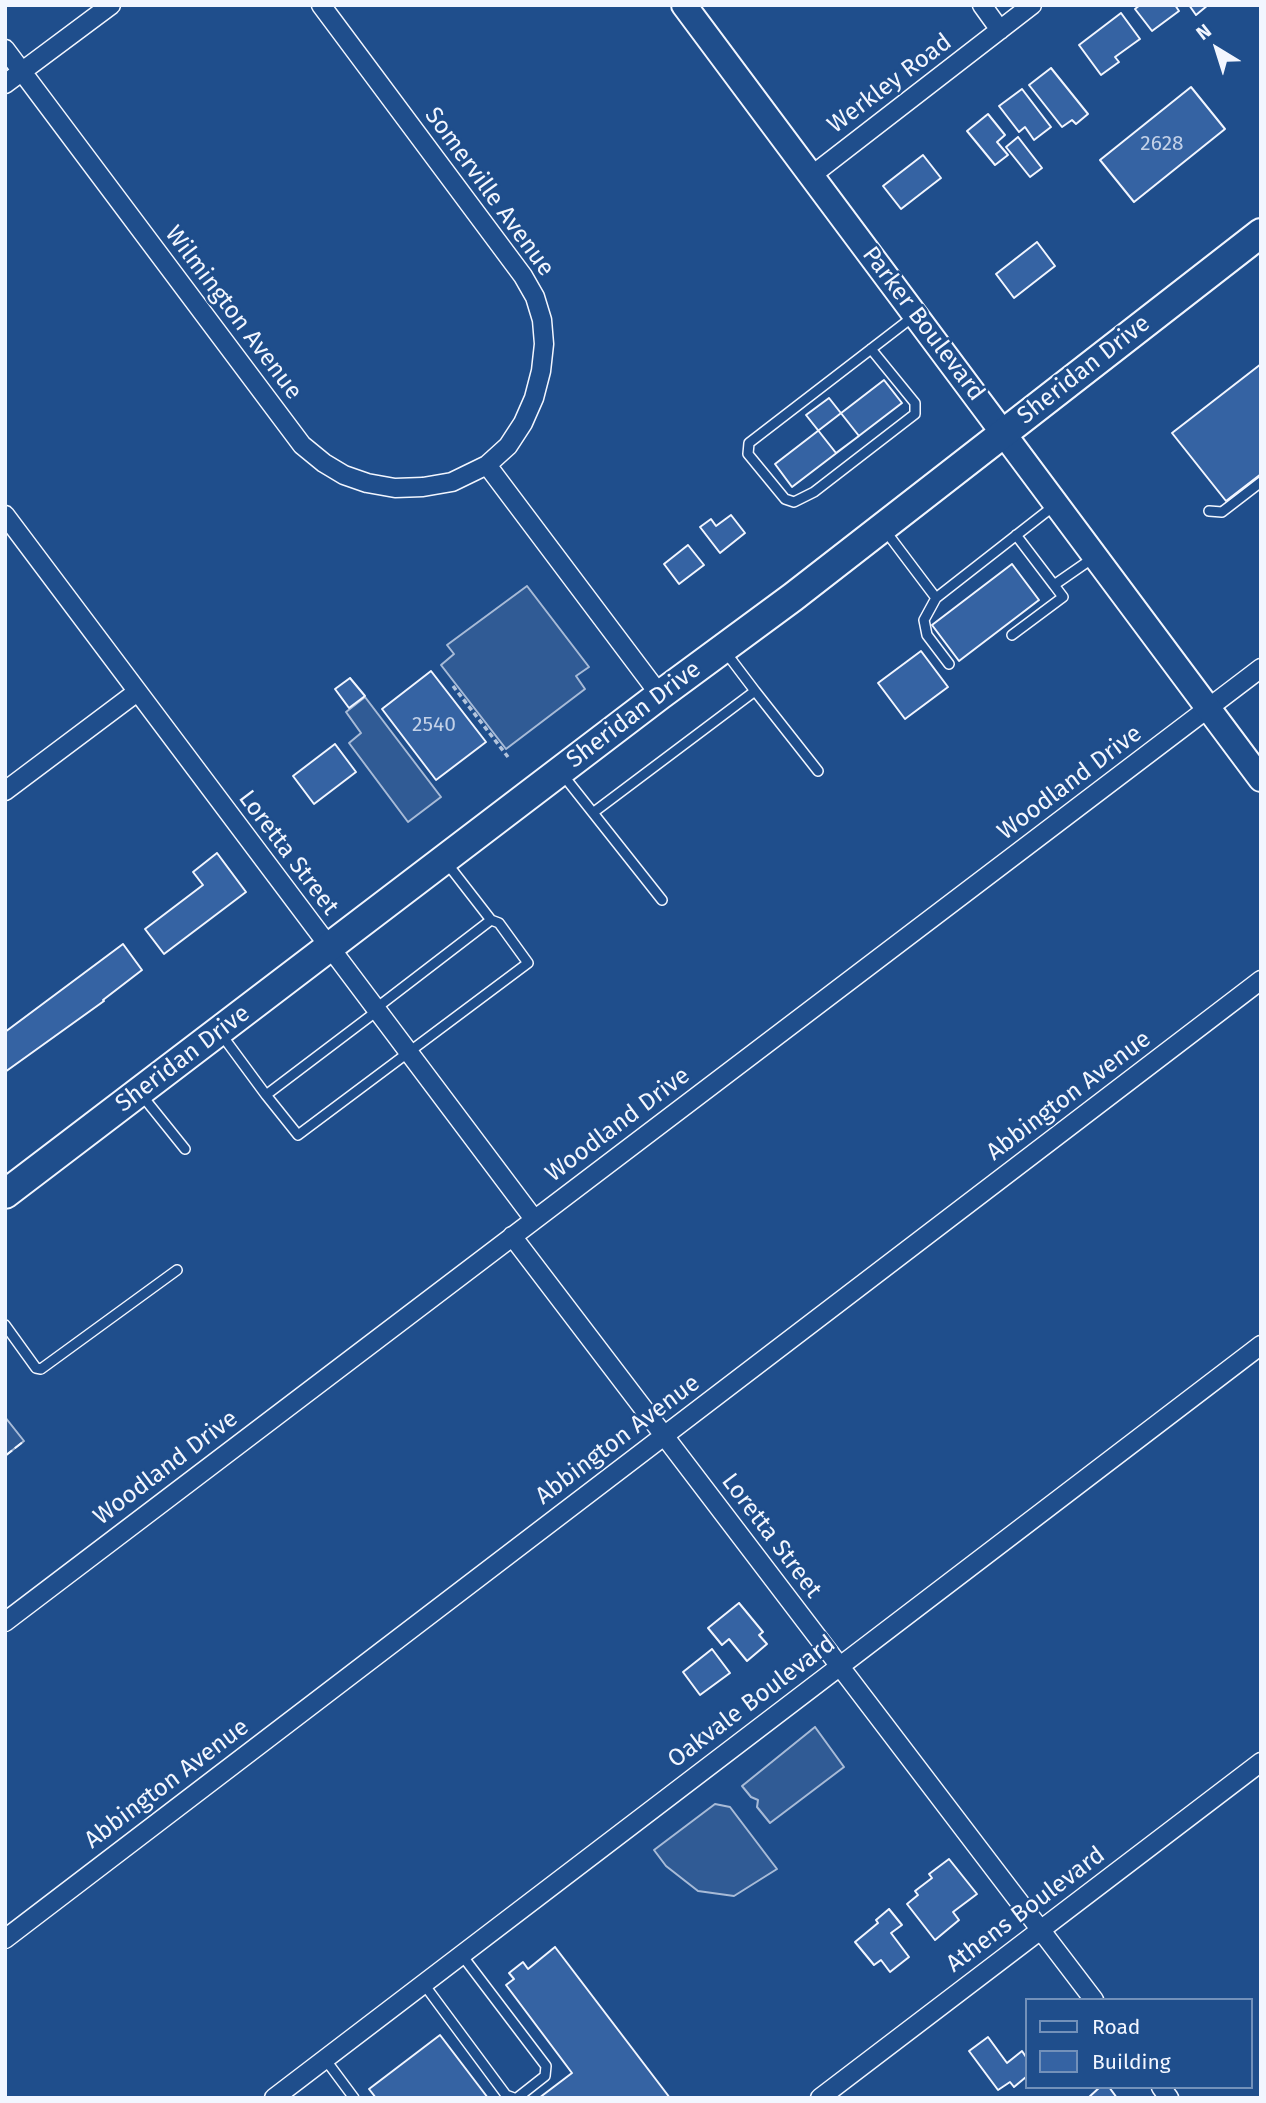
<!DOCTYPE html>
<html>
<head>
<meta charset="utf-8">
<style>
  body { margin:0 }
  #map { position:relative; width:1266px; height:2103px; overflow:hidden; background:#1f4e8c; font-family:"Fira Sans",sans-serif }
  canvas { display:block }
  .frame { position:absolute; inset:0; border:7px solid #f2f6ff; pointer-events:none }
  .legend { position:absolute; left:1025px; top:1998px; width:228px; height:91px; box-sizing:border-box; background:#1f4e8c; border:2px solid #7391ba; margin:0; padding:9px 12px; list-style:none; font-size:21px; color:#f2f6ff }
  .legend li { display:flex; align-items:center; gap:14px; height:35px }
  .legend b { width:35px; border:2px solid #7391ba }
  .north { position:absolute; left:1182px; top:14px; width:70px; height:70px; -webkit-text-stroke:5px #1f4e8c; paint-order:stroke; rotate:322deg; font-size:19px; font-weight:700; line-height:28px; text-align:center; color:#f2f6ff }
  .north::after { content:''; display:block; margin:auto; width:24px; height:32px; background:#f2f6ff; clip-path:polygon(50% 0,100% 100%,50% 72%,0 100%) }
</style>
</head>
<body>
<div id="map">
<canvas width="1266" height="2103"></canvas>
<div class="frame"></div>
<ul class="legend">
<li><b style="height:9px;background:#1f4e8c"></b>Road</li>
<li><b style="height:19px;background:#3563a3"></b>Building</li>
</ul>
<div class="north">N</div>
</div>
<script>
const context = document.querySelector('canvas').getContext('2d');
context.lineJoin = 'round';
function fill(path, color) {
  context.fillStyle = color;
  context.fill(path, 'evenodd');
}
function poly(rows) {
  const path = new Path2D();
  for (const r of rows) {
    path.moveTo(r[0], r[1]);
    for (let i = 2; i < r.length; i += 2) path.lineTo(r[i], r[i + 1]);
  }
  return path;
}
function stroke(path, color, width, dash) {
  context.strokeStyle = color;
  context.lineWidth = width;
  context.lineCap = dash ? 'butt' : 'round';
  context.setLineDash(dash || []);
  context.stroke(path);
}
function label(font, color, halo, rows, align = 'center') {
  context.font = font + ' "Fira Sans",sans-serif';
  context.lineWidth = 5;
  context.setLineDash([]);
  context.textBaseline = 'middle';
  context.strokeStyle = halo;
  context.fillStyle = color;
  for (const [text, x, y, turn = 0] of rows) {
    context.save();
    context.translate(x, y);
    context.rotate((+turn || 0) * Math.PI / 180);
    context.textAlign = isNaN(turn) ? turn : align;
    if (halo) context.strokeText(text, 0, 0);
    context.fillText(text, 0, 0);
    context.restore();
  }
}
const built = poly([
  [527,586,589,667,576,676,585,689,506,749,441,665,454,654,447,645,527,586],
  [365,697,441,797,408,822,349,743,361,733,346,712,365,697],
  [5,1417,24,1441,5,1456,5,1417],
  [815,1727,844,1767,770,1823,757,1807,758,1800,751,1797,742,1786,815,1727],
  [715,1804,730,1807,777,1869,734,1896,698,1891,666,1866,654,1850,715,1804]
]);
const building = poly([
  [1140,5,1175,5,1179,11,1152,31,1135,9,1140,5],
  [1189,5,1208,5,1196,15,1189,5],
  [1121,13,1140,39,1115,57,1119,62,1101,75,1079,45,1121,13],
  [1051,68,1088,114,1076,124,1072,120,1062,127,1029,85,1051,68],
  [1191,87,1225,129,1134,202,1100,160,1191,87],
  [1022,89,1051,127,1034,140,1025,127,1019,132,999,106,1022,89],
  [988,114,1005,135,997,142,1008,155,995,165,967,131,988,114],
  [1018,137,1042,168,1030,177,1006,147,1018,137],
  [923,155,941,178,901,209,883,186,923,155],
  [1037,242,1055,266,1014,298,996,274,1037,242],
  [1261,364,1261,474,1226,501,1172,433,1261,364],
  [884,380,902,403,792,487,775,464,884,380],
  [829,398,859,436,836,453,806,415,829,398],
  [731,515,745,533,720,553,700,527,711,519,716,526,731,515],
  [688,545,704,565,679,584,664,564,688,545],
  [1012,564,1039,600,959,661,932,625,1012,564],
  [921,651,948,687,905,719,878,683,921,651],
  [431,671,486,742,436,780,382,709,431,671],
  [350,678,365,696,349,708,335,689,350,678],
  [335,744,356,772,314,804,293,776,335,744],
  [217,853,246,892,164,954,145,929,203,885,193,872,217,853],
  [123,944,142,970,103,1000,104,1001,5,1072,5,1032,123,944],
  [739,1603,763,1632,759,1635,767,1644,747,1661,729,1639,722,1645,708,1628,739,1603],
  [712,1649,730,1673,700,1695,683,1672,712,1649],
  [949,1859,977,1894,953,1912,959,1920,935,1940,907,1904,918,1895,915,1891,932,1878,929,1874,949,1859],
  [889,1909,902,1925,891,1933,909,1957,890,1972,881,1960,874,1965,855,1942,878,1923,876,1920,889,1909],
  [555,1947,670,2098,539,2098,572,2073,506,1985,514,1979,509,1973,523,1962,528,1969,555,1947],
  [440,2035,488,2098,376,2098,369,2089,440,2035],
  [988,2037,1007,2063,1022,2051,1026,2057,1026,2077,1014,2087,1010,2082,998,2090,969,2051,988,2037],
  [1100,2087,1109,2087,1117,2098,1088,2098,1100,2087]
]);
const path = poly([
  [453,686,508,757]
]);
const lane = poly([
  [871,349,915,403,915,414,814,492,794,502,785,499,748,454,749,443,914,316],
  [1209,511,1222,512,1261,482],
  [884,529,936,598,1055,505],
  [1016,535,1054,585,1093,558],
  [936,598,924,620,927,635,949,664],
  [1012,635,1063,597,1054,585],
  [724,650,755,691],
  [563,775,662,900],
  [594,812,755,691,818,771],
  [375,1009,491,920,446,862],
  [221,1034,266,1095,377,1011],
  [140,1093,185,1149],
  [266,1095,298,1135,528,963,499,923,491,920],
  [5,1325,36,1368,41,1369,177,1270],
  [461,1954,546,2066,545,2076,517,2098],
  [423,1983,506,2095,514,2098],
  [325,2059,354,2098]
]);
const street = poly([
  [982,5,1000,30],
  [5,49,302,445,324,463,344,475,367,483,395,488,423,487,452,482,487,465,508,446,523,423,534,398,541,371,544,344,542,320,535,297,523,276,321,5],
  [5,84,111,5],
  [811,176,1032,5],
  [487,465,660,695],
  [5,515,534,1219],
  [5,791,137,692],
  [512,1236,1094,2000],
  [5,1622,1261,668],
  [5,1939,1261,980],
  [1161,2087,1169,2098],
  [274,2098,1261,1345],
  [820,2098,1261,1762]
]);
const secondary = poly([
  [684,5,1261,779]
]);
const primary = poly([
  [5,1194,660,695,793,597,1261,233]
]);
const fence = poly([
  [5,1456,24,1441]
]);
const numberNames = [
  ["2628",1162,144],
  ["2540",434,725]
];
const streetNames = [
  ["Werkley Road",890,84,-37],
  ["Somerville Avenue",489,192,54],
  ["Wilmington Avenue",233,313,53],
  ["Parker Boulevard",923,324,53],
  ["Sheridan Drive",1084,370,-38],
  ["Sheridan Drive",634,715,-37],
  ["Woodland Drive",1070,783,-37],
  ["Loretta Street",288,853,53],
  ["Sheridan Drive",183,1059,-37],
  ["Abbington Avenue",1069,1096,-37],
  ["Woodland Drive",618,1125,-37],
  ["Abbington Avenue",618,1440,-37],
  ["Woodland Drive",166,1468,-37],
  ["Loretta Street",771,1536,53],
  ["Oakvale Boulevard",752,1702,-37],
  ["Abbington Avenue",167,1784,-37],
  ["Athens Boulevard",1026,1910,-37]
];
fill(built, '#305b95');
stroke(built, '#a8bbd7', 2);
fill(building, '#3563a3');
stroke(building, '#f2f6ff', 2);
stroke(lane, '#f2f6ff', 12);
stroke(street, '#f2f6ff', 21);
stroke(secondary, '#f2f6ff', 28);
stroke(primary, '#f2f6ff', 32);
stroke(path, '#b3c4dc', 3.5, [5, 3.5]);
stroke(lane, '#1f4e8c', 9);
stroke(street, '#1f4e8c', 18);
stroke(secondary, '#1f4e8c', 24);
stroke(primary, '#1f4e8c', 28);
stroke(fence, '#f2f6ff', 2, [9, 3.5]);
label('21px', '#c3d1e8', null, numberNames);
label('24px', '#f2f6ff', '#1f4e8c', streetNames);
</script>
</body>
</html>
